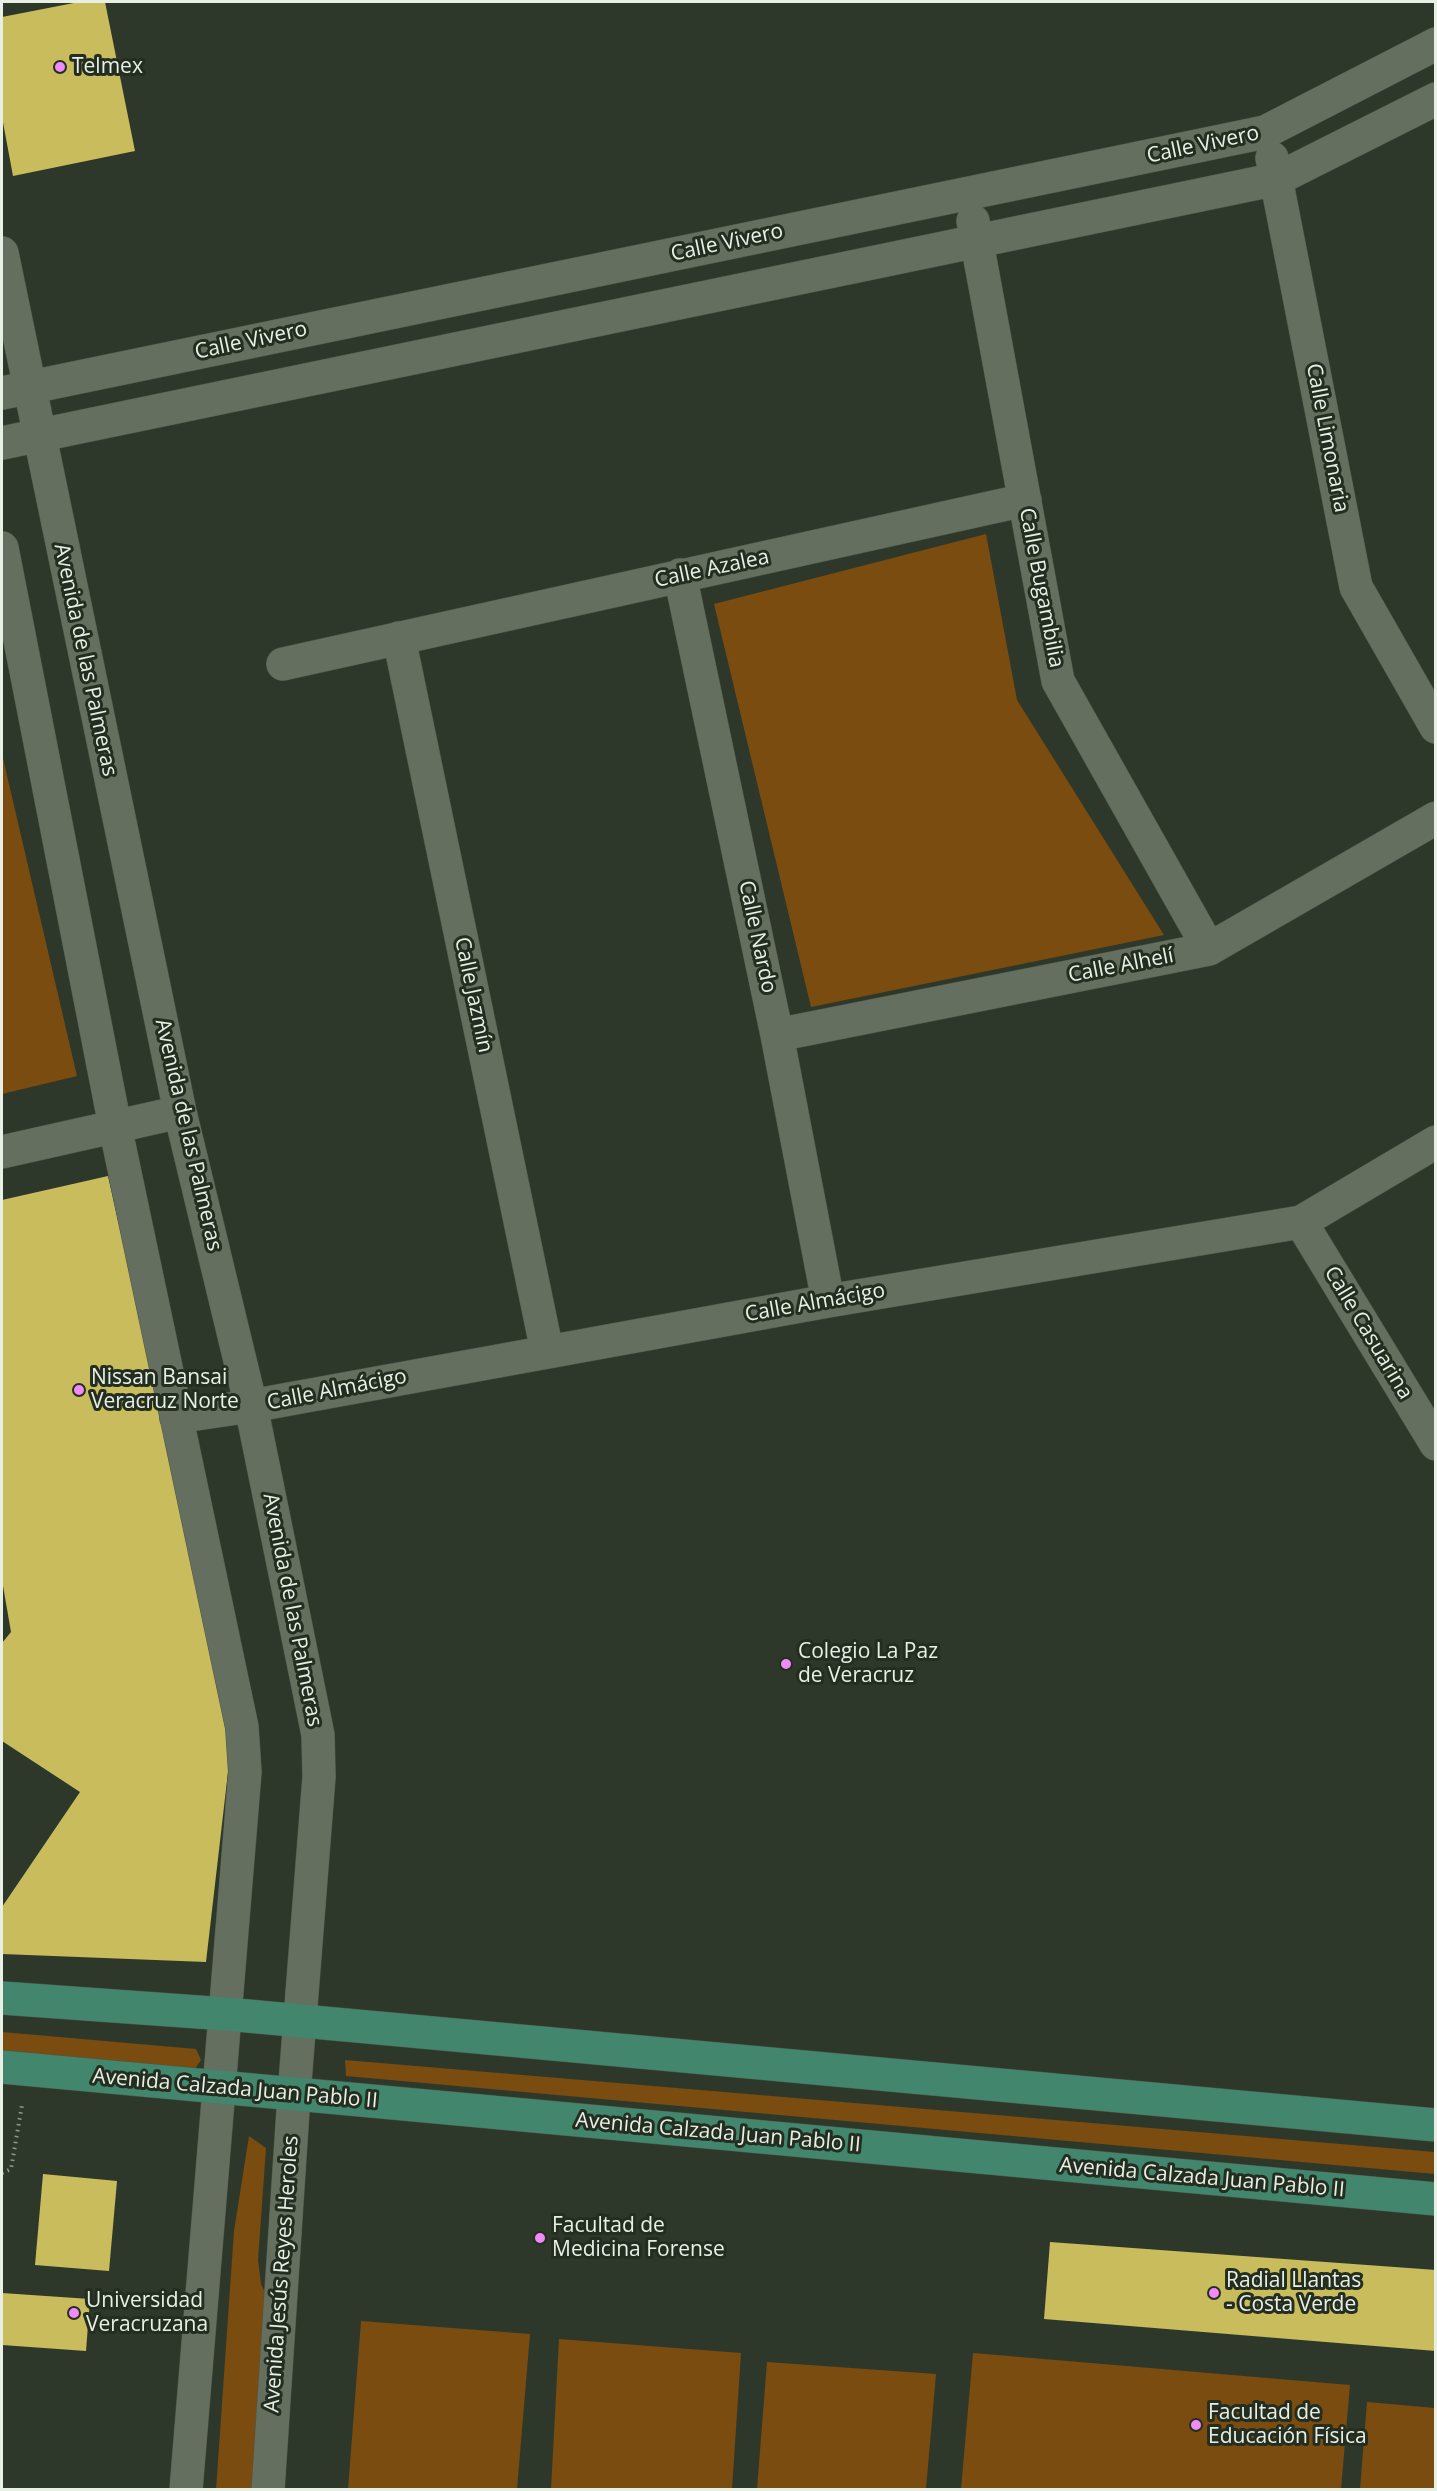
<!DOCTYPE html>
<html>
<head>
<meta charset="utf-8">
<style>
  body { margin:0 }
  #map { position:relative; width:1437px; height:2491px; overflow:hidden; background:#2e382a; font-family:"Open Sans",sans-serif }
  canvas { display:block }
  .frame { position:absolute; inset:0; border:3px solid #e8efe5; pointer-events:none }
</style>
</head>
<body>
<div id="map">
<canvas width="1437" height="2491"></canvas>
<div class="frame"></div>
</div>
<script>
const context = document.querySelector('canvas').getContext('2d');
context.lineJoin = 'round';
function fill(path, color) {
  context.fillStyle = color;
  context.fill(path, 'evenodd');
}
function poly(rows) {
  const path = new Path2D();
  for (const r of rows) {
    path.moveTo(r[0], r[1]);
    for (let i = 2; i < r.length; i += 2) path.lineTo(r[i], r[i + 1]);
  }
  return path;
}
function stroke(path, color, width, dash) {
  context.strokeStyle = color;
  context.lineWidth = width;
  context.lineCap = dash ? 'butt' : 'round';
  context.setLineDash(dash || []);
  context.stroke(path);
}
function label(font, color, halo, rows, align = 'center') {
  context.font = font + ' "Open Sans",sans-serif';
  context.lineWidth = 6;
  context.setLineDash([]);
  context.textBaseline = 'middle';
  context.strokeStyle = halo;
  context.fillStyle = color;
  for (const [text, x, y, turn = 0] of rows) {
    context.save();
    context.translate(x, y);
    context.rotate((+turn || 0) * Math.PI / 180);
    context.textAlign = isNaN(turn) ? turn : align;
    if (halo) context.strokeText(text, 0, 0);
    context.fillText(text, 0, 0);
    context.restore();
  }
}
const green = poly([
  [986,534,1017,700,1164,935,811,1007,714,604],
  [2,754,77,1076,2,1094],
  [2,2032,196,2049,201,2060,195,2069,2,2052],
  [345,2060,1435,2152,1435,2174,346,2076],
  [249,2136,266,2148,258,2260,261,2284,268,2299,259,2489,216,2490,234,2231],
  [361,2321,530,2334,517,2489,348,2489],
  [559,2339,741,2353,732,2489,551,2489],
  [973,2353,1350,2385,1341,2489,961,2489],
  [767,2362,936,2374,926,2489,757,2489],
  [1367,2402,1435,2408,1435,2489,1360,2489]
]);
const building = poly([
  [79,2,105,2,135,151,13,176,2,117,2,17],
  [108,1176,233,1729,206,1962,2,1954,2,1907,80,1792,2,1741,2,1643,11,1632,2,1580,2,1200],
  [43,2174,117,2181,109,2271,35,2265],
  [1050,2242,1436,2270,1436,2351,1044,2319],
  [2,2293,90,2299,86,2351,2,2345]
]);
const path = poly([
  [2,2173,11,2169,22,2105]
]);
const minor = poly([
  [1272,158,1356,587,1436,727],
  [973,221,1058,681,1209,949],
  [2,253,180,1112,251,1406,318,1735,319,1777,294,2095,268,2490],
  [2,393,1265,132,1436,44],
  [2,443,1277,179,1436,99],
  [2,548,115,1126,242,1727,245,1772,186,2490],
  [680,575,777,1035,828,1301],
  [399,638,547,1351],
  [283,664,1025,500],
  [777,1035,1209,949,1436,818],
  [2,1152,180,1112],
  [1301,1222,1436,1444],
  [176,1417,251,1406,828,1301,1301,1222,1436,1142]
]);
const major = poly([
  [2,1998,226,2014,1436,2125],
  [2,2067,1436,2199]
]);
const markers = [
  [60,67,6,"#ef8bf6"],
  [79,1390,6,"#ef8bf6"],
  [786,1664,6,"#ef8bf6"],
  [540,2238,6,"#ef8bf6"],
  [1214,2293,6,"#ef8bf6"],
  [74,2313,6,"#ef8bf6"],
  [1196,2425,6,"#ef8bf6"]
];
const poiNames = [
  ["Telmex",72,67],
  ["Nissan Bansai",91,1378],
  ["Veracruz Norte",91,1402],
  ["Colegio La Paz",798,1652],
  ["de Veracruz",798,1676],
  ["Facultad de",552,2226],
  ["Medicina Forense",552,2250],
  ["Radial Llantas",1226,2281],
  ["- Costa Verde",1226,2305],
  ["Universidad",86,2301],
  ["Veracruzana",86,2325],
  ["Facultad de",1208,2413],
  ["Educación Física",1208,2437]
];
const streetNames = [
  ["Calle Vivero",1203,145,-12],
  ["Calle Vivero",727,243,-12],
  ["Calle Vivero",251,341,-12],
  ["Calle Limonaria",1327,438,79],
  ["Calle Azalea",712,569,-12],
  ["Calle Bugambilia",1041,588,79],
  ["Avenida de las Palmeras",85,660,78],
  ["Calle Nardo",757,937,78],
  ["Calle Alhelí",1121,966,-11],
  ["Calle Jazmín",473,995,78],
  ["Avenida de las Palmeras",188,1135,77],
  ["Calle Almácigo",815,1303,-10],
  ["Calle Casuarina",1368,1333,59],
  ["Calle Almácigo",337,1390,-11],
  ["Avenida de las Palmeras",292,1610,79],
  ["Avenida Calzada Juan Pablo II",235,2089,5],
  ["Avenida Calzada Juan Pablo II",718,2133,5],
  ["Avenida Calzada Juan Pablo II",1202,2178,5],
  ["Avenida Jesús Reyes Heroles",282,2274,-86]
];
fill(green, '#7a4c0f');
fill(building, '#c9bc5d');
stroke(minor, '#4d5649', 34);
stroke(major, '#4d5649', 34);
stroke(path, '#8d968a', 4, [1.5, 4.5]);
stroke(minor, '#646f5f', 33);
stroke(major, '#41866d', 33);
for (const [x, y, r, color] of markers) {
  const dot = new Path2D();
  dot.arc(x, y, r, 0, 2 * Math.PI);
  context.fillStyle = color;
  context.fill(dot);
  stroke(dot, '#242e20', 2);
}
label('21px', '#e8efe5', '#242e20', poiNames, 'left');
label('21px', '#e8efe5', '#242e20', streetNames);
</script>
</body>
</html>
